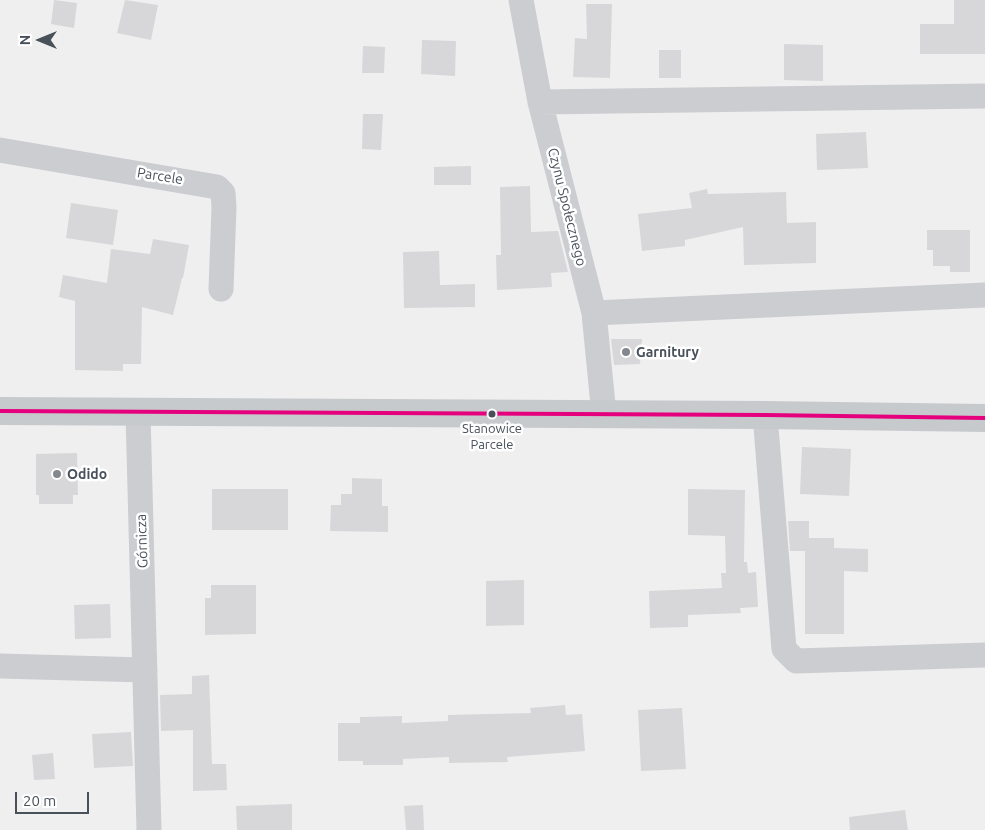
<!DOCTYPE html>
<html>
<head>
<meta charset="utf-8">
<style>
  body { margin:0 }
  #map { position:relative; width:985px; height:830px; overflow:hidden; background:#f0efef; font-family:Ubuntu,sans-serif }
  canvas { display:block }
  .north { position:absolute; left:15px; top:15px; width:50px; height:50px; -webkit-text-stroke:4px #fff; paint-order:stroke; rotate:270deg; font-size:14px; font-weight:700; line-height:20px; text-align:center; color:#48505a }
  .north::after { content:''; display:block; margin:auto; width:18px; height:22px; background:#48505a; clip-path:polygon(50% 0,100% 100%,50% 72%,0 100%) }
  .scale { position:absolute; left:15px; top:792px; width:74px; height:22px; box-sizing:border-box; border:2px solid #48505a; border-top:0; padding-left:6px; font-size:15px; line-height:18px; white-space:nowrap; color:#48505a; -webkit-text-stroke:4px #fff; paint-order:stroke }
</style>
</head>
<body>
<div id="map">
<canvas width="985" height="830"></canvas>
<div class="north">N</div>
<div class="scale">20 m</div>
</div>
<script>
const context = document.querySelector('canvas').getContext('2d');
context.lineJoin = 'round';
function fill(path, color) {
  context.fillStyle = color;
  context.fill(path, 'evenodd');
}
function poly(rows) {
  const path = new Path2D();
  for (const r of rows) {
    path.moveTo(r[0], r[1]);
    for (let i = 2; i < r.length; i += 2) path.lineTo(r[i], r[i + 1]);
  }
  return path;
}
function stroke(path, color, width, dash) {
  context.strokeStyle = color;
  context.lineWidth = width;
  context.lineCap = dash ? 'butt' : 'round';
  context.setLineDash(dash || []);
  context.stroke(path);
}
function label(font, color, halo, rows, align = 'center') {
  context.font = font + ' Ubuntu,sans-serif';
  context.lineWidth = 5;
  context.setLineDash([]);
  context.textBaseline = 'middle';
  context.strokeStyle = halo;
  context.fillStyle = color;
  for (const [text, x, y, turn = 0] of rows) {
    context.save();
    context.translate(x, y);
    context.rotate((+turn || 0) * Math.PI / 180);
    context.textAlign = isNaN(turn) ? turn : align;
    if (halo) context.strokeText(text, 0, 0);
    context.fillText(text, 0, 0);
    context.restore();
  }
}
const building = poly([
  [54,0,77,3,74,28,51,24],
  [125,0,158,5,151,40,117,33],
  [954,0,985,0,985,54,920,54,920,24,954,24],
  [586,4,612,4,610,78,573,77,575,38,587,39],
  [422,40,456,41,455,76,421,74],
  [784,44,823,45,823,81,784,80],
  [363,46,385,47,384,73,362,73],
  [659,50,681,50,681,78,659,78],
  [363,114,383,114,381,150,362,149],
  [866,132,868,168,817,170,816,134],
  [471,166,471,185,434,185,434,167],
  [530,186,531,232,558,231,568,272,551,273,552,287,497,290,496,255,501,255,500,187],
  [707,189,708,194,786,192,787,223,816,222,816,263,744,265,743,227,685,240,685,246,642,251,638,214,692,208,689,193],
  [71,203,118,210,113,245,66,238],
  [927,230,970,230,970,272,950,272,950,266,933,266,933,250,927,250],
  [153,239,189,245,183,278,182,278,173,315,142,307,141,364,123,364,123,371,75,370,75,301,59,297,63,275,107,283,111,249,150,254],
  [439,251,440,285,475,284,475,307,404,308,403,252],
  [611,339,642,339,640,364,614,365],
  [802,447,851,449,849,496,800,494],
  [77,453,78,495,73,495,73,504,39,504,39,495,36,495,36,454],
  [352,478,382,479,382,506,388,506,388,532,330,531,331,505,341,505,341,494,352,494],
  [212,489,288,489,288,530,212,530],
  [688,489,745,490,744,562,747,562,748,573,756,572,758,607,740,608,741,613,688,615,688,627,650,628,649,591,722,588,721,573,726,573,725,536,688,535],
  [788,521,809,521,809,538,834,538,834,548,868,549,868,572,844,571,844,634,805,634,805,551,790,551],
  [524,580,524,625,486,626,486,581],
  [211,585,256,585,256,634,205,635,205,598,211,598],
  [110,604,111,638,75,639,74,605],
  [209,675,212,764,226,764,227,790,193,791,193,730,161,731,160,695,192,694,192,676],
  [565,705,566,715,582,714,585,751,507,757,508,762,449,763,449,757,403,759,403,765,363,765,363,761,338,761,338,723,360,723,360,717,402,716,402,723,448,721,448,715,531,713,530,708],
  [682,708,686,769,641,771,638,710],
  [131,732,133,766,94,768,92,734],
  [53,753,55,779,34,780,32,755],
  [292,804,292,830,237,830,236,806],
  [423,805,424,830,406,830,404,806],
  [905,810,908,830,850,830,849,817]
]);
const minor = poly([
  [521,0,540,102,594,313,604,415],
  [540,102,985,96],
  [0,150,217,187,223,193,224,207,221,289],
  [594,313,985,295],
  [138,413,149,830],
  [765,415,784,649,796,661,985,655],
  [0,666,145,670]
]);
const major = poly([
  [0,411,765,415,985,418]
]);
const bus1 = poly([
  [0,411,765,415,985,418]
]);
const markers = [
  [626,352,5,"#83888e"],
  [492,414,4.5,"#48505a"],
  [57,474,5,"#83888e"]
];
const busNames = [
  ["Stanowice",492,429],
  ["Parcele",492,445]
];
const streetNames = [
  ["Parcele",160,176,9],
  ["Czynu Społecznego",567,207,76],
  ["Górnicza",142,541,-92]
];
const poiNames = [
  ["Garnitury",636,352],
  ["Odido",67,474]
];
fill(building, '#d7d7d9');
stroke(minor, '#cbcdd0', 25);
stroke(major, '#c7cacd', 28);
stroke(bus1, '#e5007d', 4);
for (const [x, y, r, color] of markers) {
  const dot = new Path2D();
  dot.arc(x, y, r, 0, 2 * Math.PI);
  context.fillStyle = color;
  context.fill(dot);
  stroke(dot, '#fff', 2);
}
label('13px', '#48505a', '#fff', busNames);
label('14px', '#48505a', '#fff', streetNames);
label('bold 14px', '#48505a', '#fff', poiNames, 'left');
</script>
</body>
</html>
